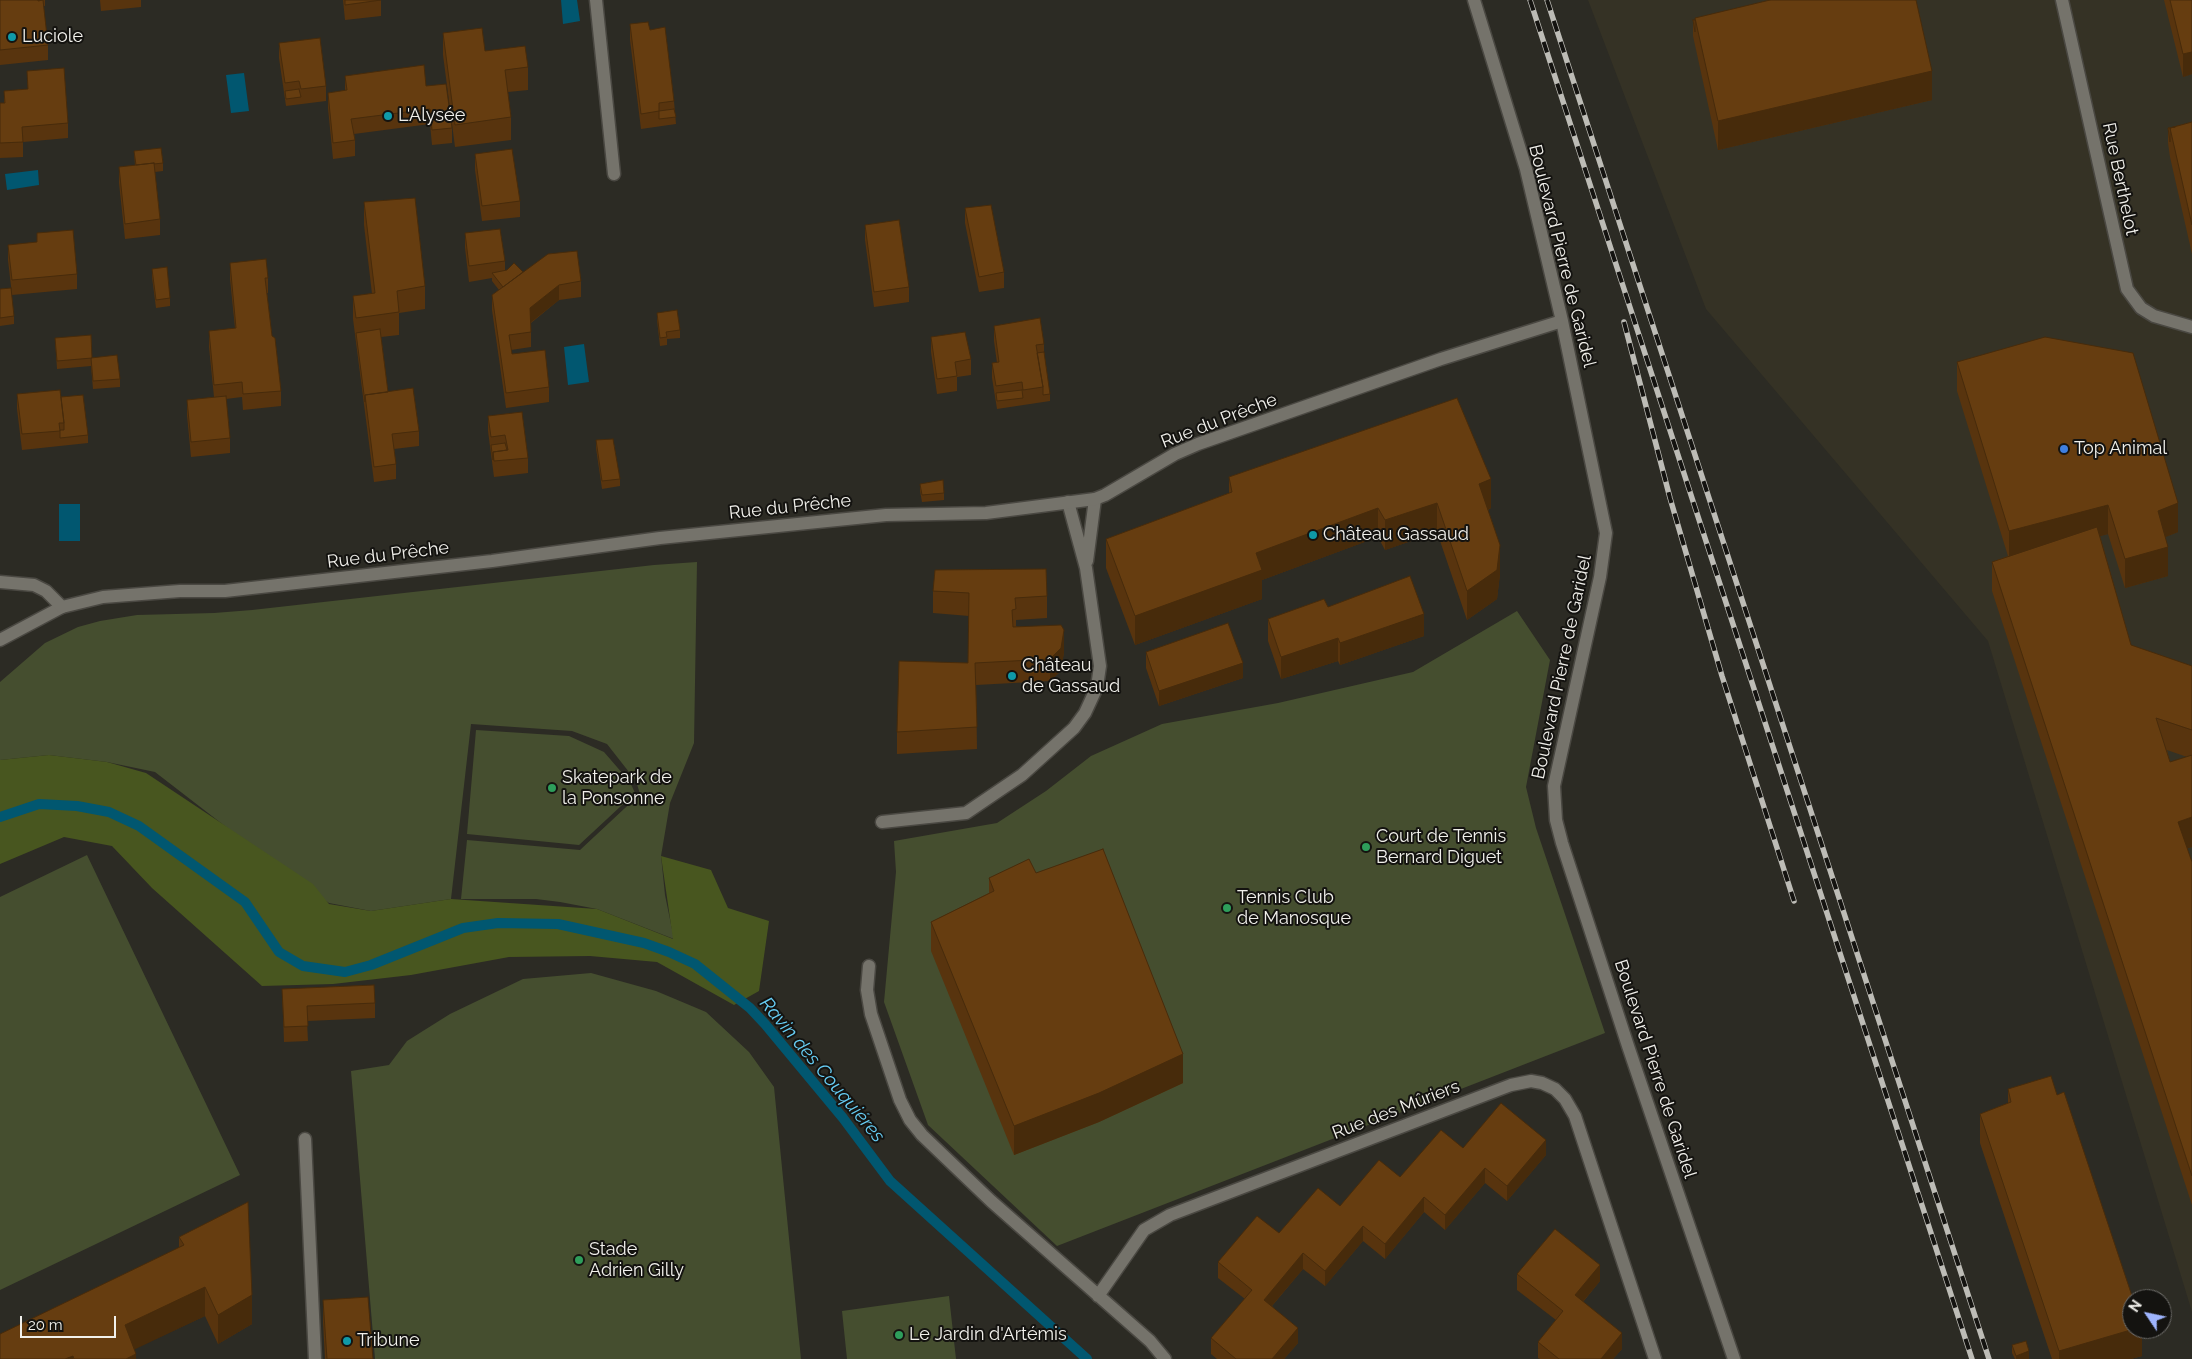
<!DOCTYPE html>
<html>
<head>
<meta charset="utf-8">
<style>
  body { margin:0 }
  #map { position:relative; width:2192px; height:1359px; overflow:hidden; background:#2c2b24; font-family:Raleway,sans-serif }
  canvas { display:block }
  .north { position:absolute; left:2122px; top:1289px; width:50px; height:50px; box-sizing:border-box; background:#141310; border:1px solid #6c6b68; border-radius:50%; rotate:304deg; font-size:14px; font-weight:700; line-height:20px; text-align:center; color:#f1f0eb }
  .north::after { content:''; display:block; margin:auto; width:18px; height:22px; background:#9eb4fd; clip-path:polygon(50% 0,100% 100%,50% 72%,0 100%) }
  .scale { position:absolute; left:20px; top:1316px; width:96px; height:22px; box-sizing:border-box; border:2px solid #f1f0eb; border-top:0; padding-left:6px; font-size:15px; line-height:18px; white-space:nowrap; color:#f1f0eb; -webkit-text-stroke:4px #141310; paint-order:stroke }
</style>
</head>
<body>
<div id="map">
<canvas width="2192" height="1359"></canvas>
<div class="north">N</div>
<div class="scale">20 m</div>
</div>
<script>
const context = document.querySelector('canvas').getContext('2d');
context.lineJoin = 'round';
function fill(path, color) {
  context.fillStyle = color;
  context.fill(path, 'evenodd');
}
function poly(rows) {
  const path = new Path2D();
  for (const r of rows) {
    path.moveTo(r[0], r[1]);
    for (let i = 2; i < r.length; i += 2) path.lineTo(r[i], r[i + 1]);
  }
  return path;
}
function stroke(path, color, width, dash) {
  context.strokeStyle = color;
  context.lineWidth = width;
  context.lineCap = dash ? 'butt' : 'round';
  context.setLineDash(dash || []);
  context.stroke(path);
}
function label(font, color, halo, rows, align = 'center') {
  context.font = font + ' Raleway,sans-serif';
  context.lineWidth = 4;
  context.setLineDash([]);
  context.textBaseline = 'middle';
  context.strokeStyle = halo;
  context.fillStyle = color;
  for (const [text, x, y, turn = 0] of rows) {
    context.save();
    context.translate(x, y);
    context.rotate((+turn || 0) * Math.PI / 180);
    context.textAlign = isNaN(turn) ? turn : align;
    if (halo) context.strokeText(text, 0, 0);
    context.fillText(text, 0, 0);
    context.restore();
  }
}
const built = poly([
  [1588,0,2192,0,2192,1312,1988,641,1706,309]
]);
const green = poly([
  [697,562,694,743,670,803,661,856,665,895,674,939,597,909,560,902,536,899,461,899,467,840,580,850,640,794,636,781,607,744,572,731,471,724,451,899,371,911,329,903,296,881,155,772,107,762,49,755,0,760,0,682,45,643,78,627,100,621,137,615,214,613,252,610,654,565],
  [1517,611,1550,660,1526,787,1536,828,1605,1033,1057,1246,928,1125,884,1002,896,872,894,841,997,823,1046,791,1091,756,1162,724,1278,703,1413,672],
  [476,730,569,736,604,752,630,782,635,793,579,845,467,834],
  [87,855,240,1175,0,1290,0,897],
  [591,973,656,991,706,1012,749,1052,774,1087,801,1359,375,1359,351,1071,389,1065,407,1041,450,1014,523,979],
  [949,1296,956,1359,847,1359,842,1311]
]);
const forest = poly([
  [49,755,107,762,146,773,313,884,329,904,371,911,451,899,597,909,673,939,661,856,711,870,728,908,769,921,759,991,734,1005,657,962,590,956,509,957,411,975,333,984,262,986,152,888,112,846,64,837,0,864,0,760]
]);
const water = poly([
  [561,0,577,0,580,21,563,24],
  [244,73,249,111,231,113,226,75],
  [38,170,39,185,7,190,5,174],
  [584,344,589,382,568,385,564,347],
  [59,504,80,504,80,541,59,541]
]);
const stream = poly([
  [0,817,39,804,77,806,109,812,139,826,245,902,279,952,303,966,345,972,371,965,463,928,498,923,558,924,644,943,669,952,695,964,750,1008,765,1024,843,1118,890,1181,1087,1359]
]);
const pedestrian = poly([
  [305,1139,315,1359]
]);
const minor = poly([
  [596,0,614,174],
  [2062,0,2127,289,2141,308,2154,316,2192,327],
  [1087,561,1095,499],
  [0,640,62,607],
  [882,822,966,813,1022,775,1074,728,1085,713,1097,687,1100,666,1086,568,1068,502],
  [869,966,867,990,871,1014,900,1100,910,1120,922,1135,991,1201,1150,1341,1165,1359],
  [1098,1296,1144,1230,1170,1215,1511,1085,1531,1081,1542,1083,1555,1089,1565,1099,1575,1116,1655,1359]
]);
const tertiary = poly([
  [1474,0,1526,169,1562,321,1606,533,1600,577,1554,786,1556,820,1562,843,1628,1046,1734,1359],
  [0,582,34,585,46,591,62,607,103,597,180,591,225,591,492,561,660,538,886,515,986,513,1095,499,1105,495,1175,454,1198,444,1441,359,1562,321]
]);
const rail = poly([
  [1530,0,1972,1359],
  [1547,0,1989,1359],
  [1624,322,1670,498,1722,676,1794,901]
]);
const wall = poly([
  [0,0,45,0,45,6,43,6,48,45,48,60,0,65],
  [100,0,141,0,141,7,101,11],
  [343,0,381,0,381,16,345,20],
  [2164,0,2192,0,2192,74,2183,77],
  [1695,18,1932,100,1718,150,1693,36,1693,20,1695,20],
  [630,24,650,29,674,101,676,124,641,129,630,40],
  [443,33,485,51,528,67,528,90,508,92,511,117,511,140,455,147,443,55],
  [279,43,326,86,326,101,286,106,279,58],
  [27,71,68,123,68,138,23,142,23,157,0,158,0,103,4,103,4,91,28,89],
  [345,76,426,86,452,128,452,143,432,145,430,124,354,134,355,140,355,156,333,159,328,108,328,93,345,91],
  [2192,122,2192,254,2170,157,2168,143,2168,128],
  [134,151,163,163,163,171,155,172,160,219,160,235,125,239,119,183,119,167,135,166],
  [475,154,520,201,520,217,482,221,475,170],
  [364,202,425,286,425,309,399,313,399,335,381,337,388,392,419,431,419,446,394,449,396,464,396,479,374,482,353,319,353,296,372,294,364,225],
  [965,208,1004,272,1004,288,979,292,965,223],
  [865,225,909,287,909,302,874,307,865,240],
  [37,233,77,274,77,289,12,295,8,260,8,245,37,242],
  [465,233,505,261,505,270,581,281,581,297,559,300,531,323,531,347,511,350,512,354,549,387,549,402,506,408,492,310,492,295,499,290,492,281,492,278,469,282,465,248],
  [230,263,268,278,268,293,267,293,272,336,281,391,281,406,243,410,242,397,226,399,230,438,230,453,191,457,187,415,187,400,214,397,209,347,209,331,235,328,230,279],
  [152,269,170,298,170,306,156,308,152,277],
  [0,289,14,316,14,324,0,326],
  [657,313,680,330,680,338,667,339,667,345,660,346,657,320],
  [994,326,1044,344,1044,352,1050,394,1050,401,997,409,992,378,992,363,997,363,994,341],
  [931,337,971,359,971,375,957,377,957,391,937,394,931,352],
  [55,338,92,358,120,379,120,387,93,389,91,366,57,369],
  [1957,362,2178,532,2165,537,2168,576,2125,588,2108,534,2100,536,2131,645,2192,666,2192,847,2187,848,2192,862,2192,1205,1992,591,1992,562,2008,556,1957,391],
  [2167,750,2187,757,2170,762],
  [17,394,88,435,88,443,22,450,17,409],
  [488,416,528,458,528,473,494,477,488,431],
  [596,440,620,479,620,486,602,489,596,448],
  [1229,477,1491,508,1488,510,1500,574,1497,599,1467,620,1437,532,1385,550,1378,537,1262,580,1262,599,1135,645,1106,568,1106,539,1229,493],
  [920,484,944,493,944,500,922,502,920,491],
  [933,591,1047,596,1047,618,1016,620,1016,626,1064,652,1061,671,1050,681,976,685,977,749,897,754,897,732,968,663,969,616,933,613],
  [1328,607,1424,636,1340,665,1338,661,1281,679,1268,641,1268,619],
  [1146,652,1243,678,1159,706,1146,668],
  [989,878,1183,1083,1099,1122,1014,1155,931,951,931,922,989,893],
  [282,989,375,1003,375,1018,307,1021,308,1041,284,1042],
  [2008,1089,2057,1095,2142,1329,2142,1356,2131,1359,2052,1359,1980,1143,1980,1114,2008,1103],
  [1463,1148,1546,1155,1507,1201,1485,1183,1445,1230,1424,1212,1385,1259,1363,1241,1325,1286,1303,1269,1272,1306,1298,1343,1284,1359,1217,1359,1211,1354,1211,1338,1245,1299,1218,1278,1218,1262,1279,1233,1340,1206,1400,1177],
  [179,1237,252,1324,218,1344,205,1316,134,1349,136,1359,0,1359,179,1247],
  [1517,1274,1600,1281,1583,1302,1622,1349,1613,1359,1540,1359,1538,1358,1538,1342,1556,1320,1517,1290],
  [323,1300,373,1359,325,1359,323,1322],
  [2012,1345,2029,1359,2015,1359,2012,1353]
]);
const shadedWall = poly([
  [2192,52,2192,74,2183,77,2183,54],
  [1932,71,1932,100,1718,150,1718,121],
  [559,285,559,300,530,323,530,308],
  [1491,479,1491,508,1479,513,1479,484],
  [1437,503,1437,532,1385,550,1385,520],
  [2178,503,2178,532,2158,540,2158,511],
  [2108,505,2108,534,2009,560,2009,531],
  [1378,508,1378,537,1262,580,1262,599,1135,645,1135,616,1256,553],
  [1500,545,1500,574,1497,599,1467,620,1467,591],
  [2168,547,2168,576,2125,588,2125,559],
  [1424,614,1424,636,1340,665,1340,643],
  [1064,630,1064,652,1061,671,1050,681,1050,659],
  [1338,638,1338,661,1281,679,1281,657],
  [1243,663,1243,678,1159,706,1159,691],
  [2192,817,2192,847,2178,851,2178,822],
  [1183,1054,1183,1083,1099,1122,1014,1155,1014,1126],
  [1546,1140,1546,1155,1507,1201,1507,1186],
  [1485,1168,1485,1183,1445,1230,1445,1215],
  [1424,1197,1424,1212,1385,1259,1385,1244],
  [1363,1226,1363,1241,1325,1286,1325,1271],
  [1303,1253,1303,1269,1264,1315,1264,1300],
  [1600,1265,1600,1281,1575,1311,1575,1295],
  [205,1287,205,1316,125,1354,125,1325],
  [252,1295,252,1324,218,1344,218,1315],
  [1298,1328,1298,1343,1284,1359,1272,1359],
  [2134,1329,2142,1329,2142,1356,2131,1359,2059,1359,2059,1351],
  [1622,1333,1622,1349,1613,1359,1601,1359],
  [2029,1351,2029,1359,2016,1359,2016,1356],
  [136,1354,136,1359,126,1359],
  [73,1356,73,1359,65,1359]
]);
const building = poly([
  [0,0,38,0,38,1,43,0,48,45,0,50,0,0],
  [345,0,381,0,345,5,345,0],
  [1770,0,1916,0,1932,71,1718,121,1695,18,1770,0],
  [2170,0,2192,0,2192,52,2183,54,2170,0],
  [1693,20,1695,20,1695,32,1693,20],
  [648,22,650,30,665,27,674,101,659,103,659,111,641,114,630,24,648,22],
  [482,28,485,51,525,46,528,67,505,70,511,117,455,125,443,33,482,28],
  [320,38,326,86,301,89,299,81,285,83,279,43,320,38],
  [424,65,426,86,446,84,452,128,432,130,430,109,351,119,355,140,333,143,328,93,347,90,345,76,424,65],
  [64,68,68,123,22,127,23,142,0,143,0,103,5,103,4,91,28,89,27,71,64,68],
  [299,89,301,97,286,99,285,91,299,89],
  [674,109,676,117,659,119,659,111,674,109],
  [2192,122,2192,225,2170,128,2192,122],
  [2175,127,2170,128,2170,142,2168,128,2175,127],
  [161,148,163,163,154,164,154,163,136,165,134,151,161,148],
  [512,149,520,201,482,206,475,154,512,149],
  [154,163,160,219,125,224,119,167,154,163],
  [415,198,425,286,397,291,399,312,356,318,353,296,375,293,364,202,415,198],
  [991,205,1004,272,979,277,965,208,991,205],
  [899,220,909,287,874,292,865,225,899,220],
  [500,229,505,261,469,266,465,233,500,229],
  [73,230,77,274,12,280,8,245,37,242,37,233,73,230],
  [577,251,581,281,559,285,530,308,531,332,509,335,512,354,545,350,549,387,506,393,492,295,548,254,577,251],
  [266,259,268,278,265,278,272,336,275,338,281,391,243,394,242,382,214,385,209,331,236,328,230,263,266,259],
  [514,263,523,272,503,287,492,273,507,270,514,263],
  [167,267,170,298,156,300,152,269,167,267],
  [11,288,14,316,0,318,0,289,11,288],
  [677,310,680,330,666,332,667,337,660,338,657,313,677,310],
  [1040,318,1044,344,1036,345,1043,387,1023,390,1022,382,996,386,992,363,999,362,994,326,1040,318],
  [380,329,388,392,365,395,365,402,356,333,380,329],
  [965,332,971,359,955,362,957,376,937,379,931,337,965,332],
  [91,335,92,358,57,361,55,338,91,335],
  [2045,337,2133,353,2178,503,2158,511,2168,547,2125,559,2108,505,2009,531,1957,362,2045,337],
  [1044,352,1050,394,1043,395,1043,387,1037,353,1044,352],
  [117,355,120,379,93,381,91,358,117,355],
  [413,388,419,431,392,434,396,464,374,467,365,395,413,388],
  [60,390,64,423,59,423,60,431,22,434,17,394,60,390],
  [1022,390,1023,398,997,401,996,393,1022,390],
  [83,395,88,435,60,438,60,430,64,430,64,423,61,397,83,395],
  [226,396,230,438,191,442,187,400,226,396],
  [1457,398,1491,479,1479,484,1500,545,1497,570,1467,591,1437,503,1385,520,1378,508,1256,553,1262,570,1135,616,1106,539,1232,492,1229,477,1457,398],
  [522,412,528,458,494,461,493,452,508,450,505,435,491,437,488,416,522,412],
  [613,439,620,479,602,481,596,440,613,439],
  [505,443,507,450,493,452,493,460,491,445,505,443],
  [943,480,944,493,922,495,920,484,943,480],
  [2097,527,2131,645,2192,666,2192,730,2156,718,2170,762,2192,755,2192,817,2178,822,2192,862,2192,1176,1992,562,2097,527],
  [1046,569,1047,596,1015,598,1016,609,1012,610,1013,627,1061,625,1064,630,1061,648,1050,659,975,663,977,727,897,732,899,661,968,663,969,593,933,591,935,570,1046,569],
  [1410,576,1424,614,1340,643,1338,638,1281,657,1268,619,1324,599,1328,607,1410,576],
  [1228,623,1243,663,1159,691,1146,652,1228,623],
  [1103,849,1183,1054,1099,1093,1014,1126,931,922,994,891,989,878,1029,859,1036,873,1103,849],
  [374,985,375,1003,307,1006,308,1026,284,1027,282,989,374,985],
  [2051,1076,2057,1095,2064,1092,2133,1299,2132,1299,2132,1329,2134,1329,2059,1351,1980,1114,2011,1102,2008,1089,2051,1076],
  [1501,1103,1546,1140,1507,1186,1485,1168,1445,1215,1424,1197,1385,1244,1363,1226,1325,1271,1303,1253,1264,1300,1298,1328,1272,1359,1236,1359,1211,1338,1252,1290,1218,1262,1257,1216,1279,1233,1318,1188,1340,1206,1379,1160,1400,1177,1441,1130,1463,1148,1501,1103],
  [248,1202,252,1295,218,1315,205,1287,125,1325,136,1354,126,1359,74,1359,73,1356,65,1359,0,1359,0,1334,184,1245,179,1237,248,1202],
  [1555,1229,1600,1265,1575,1295,1622,1333,1601,1359,1559,1359,1538,1342,1563,1311,1517,1274,1555,1229],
  [368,1297,373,1359,327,1359,323,1300,368,1297],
  [2026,1341,2029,1351,2016,1356,2012,1345,2026,1341]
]);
const markers = [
  [12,37,5,"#0f9aa8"],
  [388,116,5,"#0f9aa8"],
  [2064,449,5,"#3f7fe0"],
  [1313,535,5,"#0f9aa8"],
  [1012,676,5,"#0f9aa8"],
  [552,788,5,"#2e9e5b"],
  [1366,847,5,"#2e9e5b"],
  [1227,908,5,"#2e9e5b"],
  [579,1260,5,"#2e9e5b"],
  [899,1335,5,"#2e9e5b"],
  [347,1341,5,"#0f9aa8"]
];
const poiNames = [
  ["Luciole",22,37],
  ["L'Alysée",398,116],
  ["Top Animal",2074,449],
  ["Château Gassaud",1323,535],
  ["Château",1022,666],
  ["de Gassaud",1022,687],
  ["Skatepark de",562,778],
  ["la Ponsonne",562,799],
  ["Court de Tennis",1376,837],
  ["Bernard Diguet",1376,858],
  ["Tennis Club",1237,898],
  ["de Manosque",1237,919],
  ["Stade",589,1250],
  ["Adrien Gilly",589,1271],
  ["Le Jardin d'Artémis",909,1335],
  ["Tribune",357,1341]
];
const streetNames = [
  ["Rue Berthelot",2120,179,78],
  ["Boulevard Pierre de Garidel",1562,256,76],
  ["Rue du Prêche",1219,421,-21],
  ["Rue du Prêche",790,507,-6],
  ["Rue du Prêche",388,555,-7],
  ["Boulevard Pierre de Garidel",1562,667,-78],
  ["Boulevard Pierre de Garidel",1655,1069,72],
  ["Rue des Mûriers",1396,1110,-21]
];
const waterNames = [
  ["Ravin des Couquiéres",822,1070,50]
];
fill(built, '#353225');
fill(green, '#454e2f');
fill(forest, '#48561f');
fill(water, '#015770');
stroke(stream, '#015770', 10);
stroke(pedestrian, '#4a4842', 15);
stroke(minor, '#4a4842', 15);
stroke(tertiary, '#4a4842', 15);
stroke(pedestrian, '#75736b', 12);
stroke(minor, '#75736b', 12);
stroke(tertiary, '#75736b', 12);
stroke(rail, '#bdbcb6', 5.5);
stroke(rail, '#141310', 4, [11]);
fill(wall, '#58340e');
fill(shadedWall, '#472b0b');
fill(building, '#663d10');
stroke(building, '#472b0b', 1);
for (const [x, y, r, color] of markers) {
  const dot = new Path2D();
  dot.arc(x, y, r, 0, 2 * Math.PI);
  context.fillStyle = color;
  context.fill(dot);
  stroke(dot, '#141310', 2);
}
label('18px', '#f1f0eb', '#141310', poiNames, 'left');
label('18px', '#f1f0eb', '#141310', streetNames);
label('italic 19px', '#67cef5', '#141310', waterNames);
</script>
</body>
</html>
